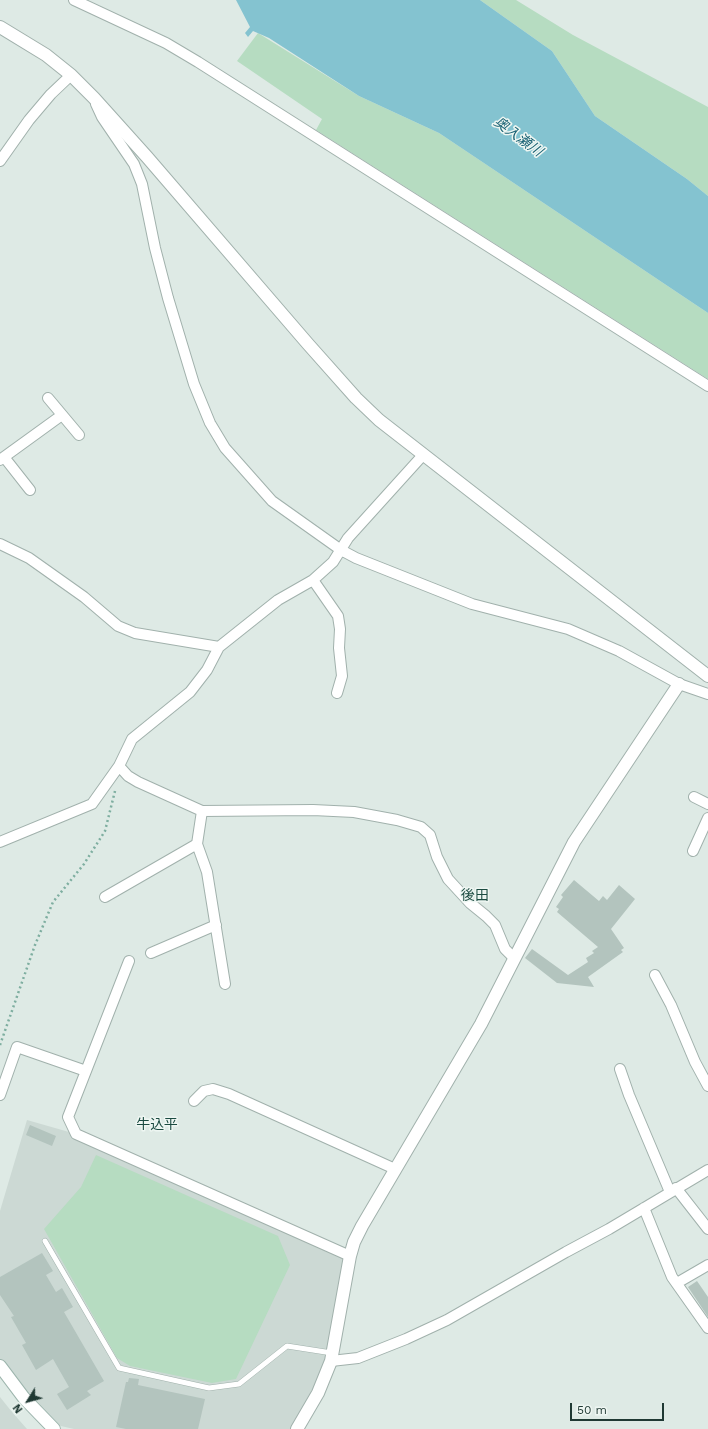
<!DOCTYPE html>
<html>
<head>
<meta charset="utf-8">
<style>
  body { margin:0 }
  #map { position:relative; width:708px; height:1429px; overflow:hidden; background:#deeae5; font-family:"Work Sans",sans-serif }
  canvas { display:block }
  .north { position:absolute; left:8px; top:1381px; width:40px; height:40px; -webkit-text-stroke:3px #eef6f2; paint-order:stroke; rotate:233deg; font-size:11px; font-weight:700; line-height:16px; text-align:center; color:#1f3933 }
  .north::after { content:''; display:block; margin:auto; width:14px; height:18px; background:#1f3933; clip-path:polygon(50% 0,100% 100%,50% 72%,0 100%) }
  .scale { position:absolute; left:570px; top:1403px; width:94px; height:18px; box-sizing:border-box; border:2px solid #1f3933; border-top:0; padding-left:5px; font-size:12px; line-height:14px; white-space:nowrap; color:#1f3933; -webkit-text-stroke:3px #eef6f2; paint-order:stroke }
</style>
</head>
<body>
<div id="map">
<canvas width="708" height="1429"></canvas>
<div class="north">N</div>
<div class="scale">50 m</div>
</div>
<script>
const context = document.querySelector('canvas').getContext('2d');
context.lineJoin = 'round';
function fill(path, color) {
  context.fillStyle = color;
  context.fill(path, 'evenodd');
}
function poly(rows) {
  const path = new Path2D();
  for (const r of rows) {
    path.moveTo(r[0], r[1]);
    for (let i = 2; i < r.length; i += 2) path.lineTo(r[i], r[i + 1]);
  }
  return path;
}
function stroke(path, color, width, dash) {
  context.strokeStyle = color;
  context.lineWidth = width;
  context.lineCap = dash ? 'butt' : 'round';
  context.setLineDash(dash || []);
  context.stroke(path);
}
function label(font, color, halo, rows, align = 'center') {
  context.font = font + ' "Work Sans","Noto Sans JP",sans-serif';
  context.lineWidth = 3;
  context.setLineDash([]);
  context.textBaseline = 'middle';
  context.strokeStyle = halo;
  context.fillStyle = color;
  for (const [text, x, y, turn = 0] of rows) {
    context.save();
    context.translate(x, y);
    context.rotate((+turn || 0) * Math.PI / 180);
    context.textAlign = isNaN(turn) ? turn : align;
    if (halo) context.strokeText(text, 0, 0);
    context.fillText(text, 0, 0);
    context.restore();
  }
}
const built = poly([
  [27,1120,76,1134,350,1256,331,1361,297,1429,74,1429,48,1423,0,1366,0,1211],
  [0,1397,12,1412,27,1429,0,1429]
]);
const green = poly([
  [480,0,516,0,573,35,708,107,708,196,687,179,595,116,552,51],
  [258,33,359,96,439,133,708,313,708,379,316,130,322,119,237,61],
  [96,1155,278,1236,290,1265,236,1379,212,1383,130,1366,117,1358,44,1229,81,1187]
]);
const water = poly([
  [236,0,480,0,552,51,595,116,687,179,708,196,708,313,439,133,359,96,269,38,253,31,248,37,245,33,250,27]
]);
const building = poly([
  [574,880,599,901,603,896,607,900,619,885,635,899,611,929,624,948,621,950,623,952,588,977,594,987,557,983,525,958,532,949,568,975,588,962,586,958,594,953,592,951,598,947,557,912,559,909,556,907,563,897,561,895],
  [30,1125,56,1136,52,1146,26,1135],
  [42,1253,53,1271,46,1275,56,1292,62,1288,73,1307,64,1312,104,1381,87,1391,91,1395,67,1410,57,1394,69,1387,53,1359,36,1370,22,1345,26,1343,11,1317,14,1316,0,1295,0,1277],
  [697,1281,708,1297,708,1317,688,1287],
  [129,1378,139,1379,138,1385,205,1399,198,1429,126,1429,116,1427,126,1382,128,1382]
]);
const path = poly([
  [0,1045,35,945,53,902,84,864,105,831,115,791]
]);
const service = poly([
  [45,1241,119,1368,209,1388,239,1384,287,1346,332,1353]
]);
const minor = poly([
  [74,0,166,43,198,62,708,386],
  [96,104,102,117,134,164,142,184,155,248,168,298,194,384,210,423,225,448,272,501,341,550,356,558,472,604,568,629,619,651,679,684,708,694],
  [0,161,29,120,51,94,71,75],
  [48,398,79,435],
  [4,457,30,490],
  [0,460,62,415],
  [0,544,29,558,84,597,118,626,135,633,219,647],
  [313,580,338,616,340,629,339,648,342,676,337,693],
  [119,766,128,776,138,782,202,811,313,810,354,812,397,820,421,827,430,835,437,857,448,879,470,903,486,916,495,925,505,949,514,958],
  [694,797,708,804],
  [202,811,197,844,207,872,225,984],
  [0,842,92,804,119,766,132,739,190,692,207,670,219,647,278,600,313,580,333,562,348,538,423,455],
  [693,851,708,818],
  [105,897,197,844],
  [151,953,216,925],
  [129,961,68,1117,76,1134,350,1256],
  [655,975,671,1005,695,1062,708,1086],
  [620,1069,629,1095,670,1192],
  [0,1095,17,1047,86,1071],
  [194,1101,204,1091,213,1089,229,1094,395,1169],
  [676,1188,708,1229],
  [644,1208,672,1277,708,1328],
  [677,1283,708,1265],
  [331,1361,358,1358,406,1339,447,1320,566,1252,609,1229,708,1170]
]);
const tertiary = poly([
  [0,27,46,55,71,75,94,98,147,157,308,344,356,398,379,420,708,676],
  [297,1429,318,1393,331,1361,350,1256,354,1242,362,1226,481,1024,574,842,679,684]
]);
const secondary = poly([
  [0,1366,24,1398,54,1429]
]);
const waterNames = [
  ["奥入瀬川",518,137,36]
];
const neighbourhoodNames = [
  ["後田",475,896],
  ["牛込平",157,1125]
];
fill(built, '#ccd9d4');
fill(green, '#b6dcc1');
fill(water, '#84c3d0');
fill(building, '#b3c4be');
stroke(service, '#a1b1ac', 6);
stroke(minor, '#a1b1ac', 12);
stroke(tertiary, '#a1b1ac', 14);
stroke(secondary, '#9db5ad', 14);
stroke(path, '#7eaea0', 2.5, [2, 3]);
stroke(service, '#fff', 5);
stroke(minor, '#fff', 10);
stroke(tertiary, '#fff', 12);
stroke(secondary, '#fff', 12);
label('italic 14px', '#1a6375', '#eef6f2', waterNames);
label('14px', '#1b4b41', '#eef6f2', neighbourhoodNames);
</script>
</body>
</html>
